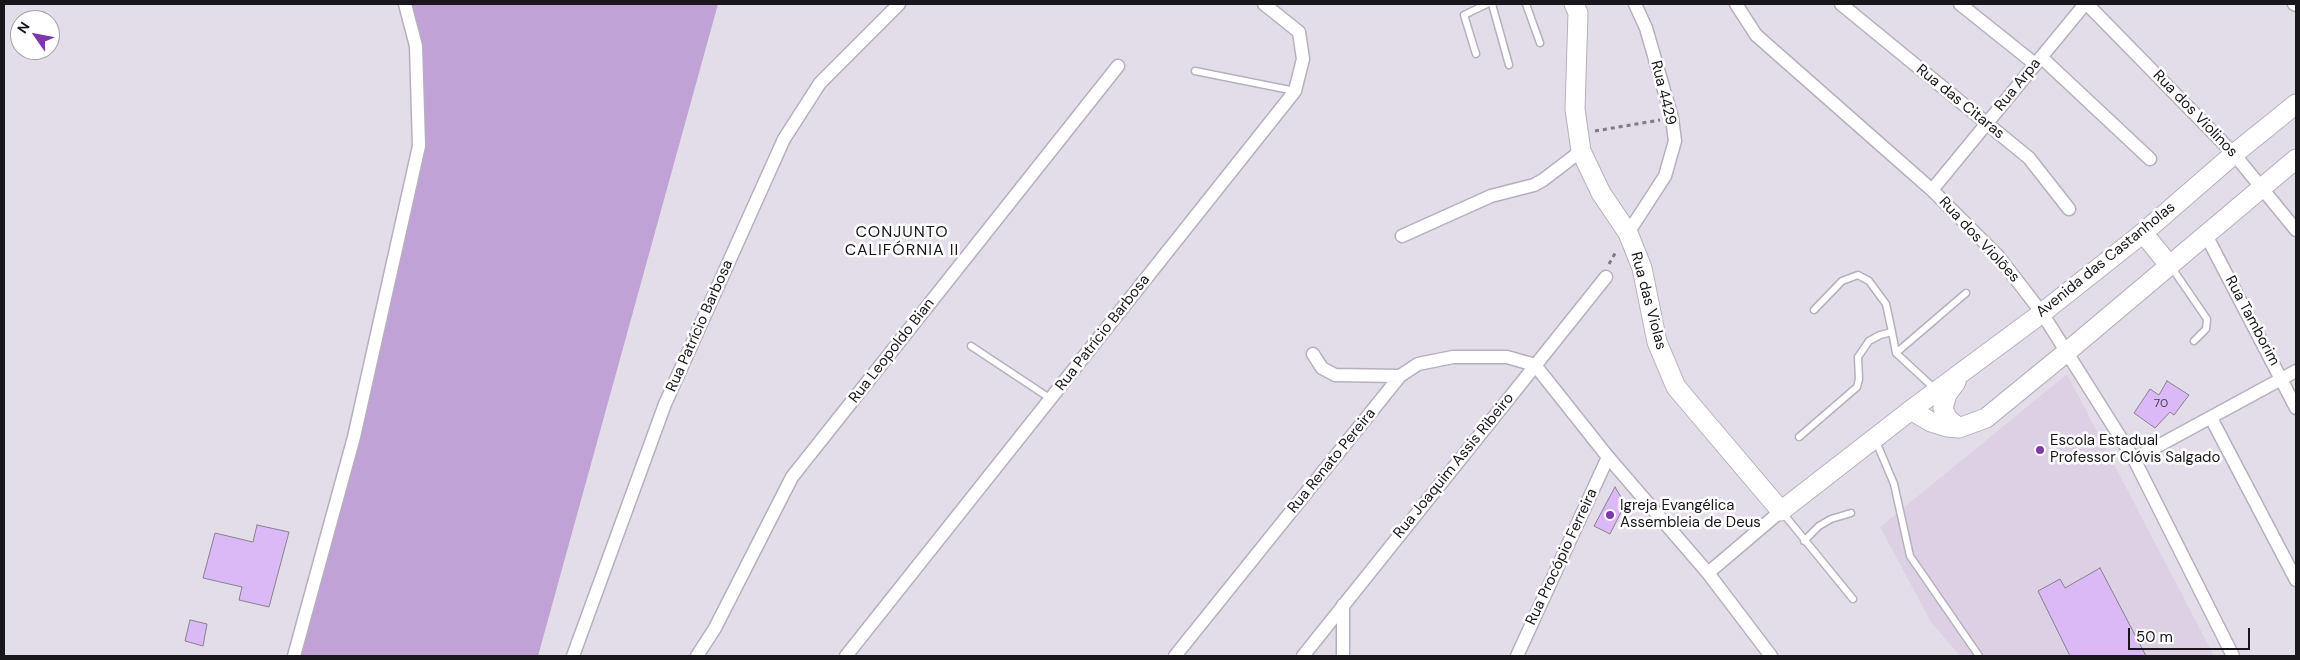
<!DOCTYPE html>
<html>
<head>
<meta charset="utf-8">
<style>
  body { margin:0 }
  #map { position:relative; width:2300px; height:660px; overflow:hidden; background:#e3dde9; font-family:"DM Sans",sans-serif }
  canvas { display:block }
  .frame { position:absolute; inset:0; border:5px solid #19171b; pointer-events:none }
  .north { position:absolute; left:10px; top:10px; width:50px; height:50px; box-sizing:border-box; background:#fff; border:1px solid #a3a2a4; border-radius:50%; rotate:303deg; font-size:14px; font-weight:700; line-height:20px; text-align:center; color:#19171b }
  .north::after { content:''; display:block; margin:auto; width:18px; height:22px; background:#7f38ab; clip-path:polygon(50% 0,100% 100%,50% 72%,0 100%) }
  .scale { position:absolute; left:2128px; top:628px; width:122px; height:22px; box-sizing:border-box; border:2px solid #19171b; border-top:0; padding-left:6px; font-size:15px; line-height:18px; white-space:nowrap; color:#19171b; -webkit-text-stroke:4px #fff; paint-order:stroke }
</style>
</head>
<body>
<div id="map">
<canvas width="2300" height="660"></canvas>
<div class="frame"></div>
<div class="north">N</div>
<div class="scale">50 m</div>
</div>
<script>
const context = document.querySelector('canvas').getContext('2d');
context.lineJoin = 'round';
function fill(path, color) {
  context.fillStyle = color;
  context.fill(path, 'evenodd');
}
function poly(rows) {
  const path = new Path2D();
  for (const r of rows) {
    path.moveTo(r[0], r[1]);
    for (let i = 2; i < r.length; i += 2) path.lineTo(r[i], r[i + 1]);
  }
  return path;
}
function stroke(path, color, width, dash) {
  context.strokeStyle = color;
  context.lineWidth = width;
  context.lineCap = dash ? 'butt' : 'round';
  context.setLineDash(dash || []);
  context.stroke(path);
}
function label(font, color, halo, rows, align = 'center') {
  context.font = font + ' "DM Sans",sans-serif';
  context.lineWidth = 5;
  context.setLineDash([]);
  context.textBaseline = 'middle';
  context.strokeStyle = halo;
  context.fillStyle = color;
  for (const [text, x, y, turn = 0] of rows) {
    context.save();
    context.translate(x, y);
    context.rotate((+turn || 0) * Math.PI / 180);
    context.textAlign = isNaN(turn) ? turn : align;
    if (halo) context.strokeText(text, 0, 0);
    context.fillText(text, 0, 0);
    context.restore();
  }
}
const built = poly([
  [2067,374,2214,656,1960,656,1931,622,1880,527]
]);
const green = poly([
  [406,4,718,4,538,656,296,656,421,146]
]);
const building = poly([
  [2167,381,2189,395,2174,415,2170,412,2155,428,2134,413,2150,389,2159,395,2167,381],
  [1615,487,1625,504,1610,534,1594,526,1615,487],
  [257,525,289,532,269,607,239,600,242,587,203,578,215,533,253,542,257,525],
  [2100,568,2146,656,2070,656,2038,591,2060,579,2065,588,2100,568],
  [190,620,207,624,203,646,185,641,190,620]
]);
const path = poly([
  [1595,131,1660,120],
  [1609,264,1617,250]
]);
const lane = poly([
  [1492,4,1509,65],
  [1526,4,1540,43],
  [1476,54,1464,15,1487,4],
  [1195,71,1295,91],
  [2172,268,2207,319,2206,329,2194,341],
  [1814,310,1842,281,1858,275,1869,281,1886,304,1892,332],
  [971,346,1051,399],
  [1896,353,1966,293],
  [1799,437,1857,387,1859,379,1858,357,1869,341,1880,335,1892,332,1896,353,1936,390],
  [1875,439,1894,484,1910,556,1979,656],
  [1782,512,1853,599],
  [1804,541,1819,526,1831,519,1851,513]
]);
const street = poly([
  [1736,4,1756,35,1932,190,1998,256,2042,313,2134,459,2233,656],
  [1841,4,2029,158,2069,209],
  [1960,4,2035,64],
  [2087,4,2234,154,2296,230],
  [2294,4,2296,5],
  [2041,57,2150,159],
  [1932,190,2085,4],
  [1628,233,1665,176,1675,141,1672,118,1646,28,1635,4],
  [2206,235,2296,408],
  [1402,236,1491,196,1534,185,1543,180,1581,151],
  [1313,354,1322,368,1335,375,1400,376],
  [2211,418,2296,580],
  [2134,459,2296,371],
  [1708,573,1781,511],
  [294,656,354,437,419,146,416,46,405,4],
  [573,656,665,404,784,139,820,83,899,4],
  [697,656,715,628,792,477,1118,66],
  [846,656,1295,91,1303,59,1299,32,1264,4],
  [1175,656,1400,376,1418,364,1453,357,1507,357,1535,365,1608,457,1708,573,1771,656],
  [1303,656,1606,277],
  [1343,656,1343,605],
  [1517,656,1608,457]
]);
const secondary = poly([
  [1574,4,1578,13,1575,109,1581,151,1601,193,1628,233,1642,268,1657,342,1676,387,1781,511,1911,410,2042,313,2143,233,2234,154,2296,104],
  [2143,233,2170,266],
  [1956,382,1947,394,1943,408,1947,418,1959,428],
  [1911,410,1931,422,1947,427,1959,428,1986,418,2068,351,2296,159]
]);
const markers = [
  [2040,450,5,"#7f38ab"],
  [1610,515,5,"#7f38ab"]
];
const numberNames = [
  ["70",2161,404]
];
const streetNames = [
  ["Rua Arpa",2018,85,-51],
  ["Rua 4429",1663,93,76],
  ["Rua das Citaras",1960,102,39],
  ["Rua dos Violinos",2195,114,46],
  ["Rua dos Violões",1979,240,47],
  ["Avenida das Castanholas",2106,260,-39],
  ["Rua das Violas",1648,301,75],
  ["Rua Tamborim",2252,321,62],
  ["Rua Patrício Barbosa",700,326,-66],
  ["Rua Patrício Barbosa",1103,333,-52],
  ["Rua Leopoldo Bian",892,351,-52],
  ["Rua Renato Pereira",1332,461,-51],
  ["Rua Joaquim Assis Ribeiro",1454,466,-51],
  ["Rua Procópio Ferreira",1562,557,-65]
];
const poiNames = [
  ["Escola Estadual",2050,441],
  ["Professor Clóvis Salgado",2050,458],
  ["Igreja Evangélica",1620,506],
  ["Assembleia de Deus",1620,523]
];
const neighbourhoodNames = [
  ["CONJUNTO",902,233],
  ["CALIFÓRNIA II",902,251]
];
fill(built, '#dcd1e4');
fill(green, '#c0a2d7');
fill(building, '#dbb9f6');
stroke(building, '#87818c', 1);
stroke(lane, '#b6b0bc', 9);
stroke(street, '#b6b0bc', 15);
stroke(secondary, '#b6b0bc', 21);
stroke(path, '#7f7b83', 3, [4, 4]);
stroke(lane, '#fff', 6);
stroke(street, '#fff', 12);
stroke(secondary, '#fff', 19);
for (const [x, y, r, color] of markers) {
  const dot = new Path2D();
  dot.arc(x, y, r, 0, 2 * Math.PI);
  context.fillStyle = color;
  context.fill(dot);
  stroke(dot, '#fff', 2);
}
label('12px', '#4a4052', null, numberNames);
label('15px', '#19171b', '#fff', streetNames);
label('15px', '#19171b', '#fff', poiNames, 'left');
context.letterSpacing = '1px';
label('16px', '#19171b', '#fff', neighbourhoodNames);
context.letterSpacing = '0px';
</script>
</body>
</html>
